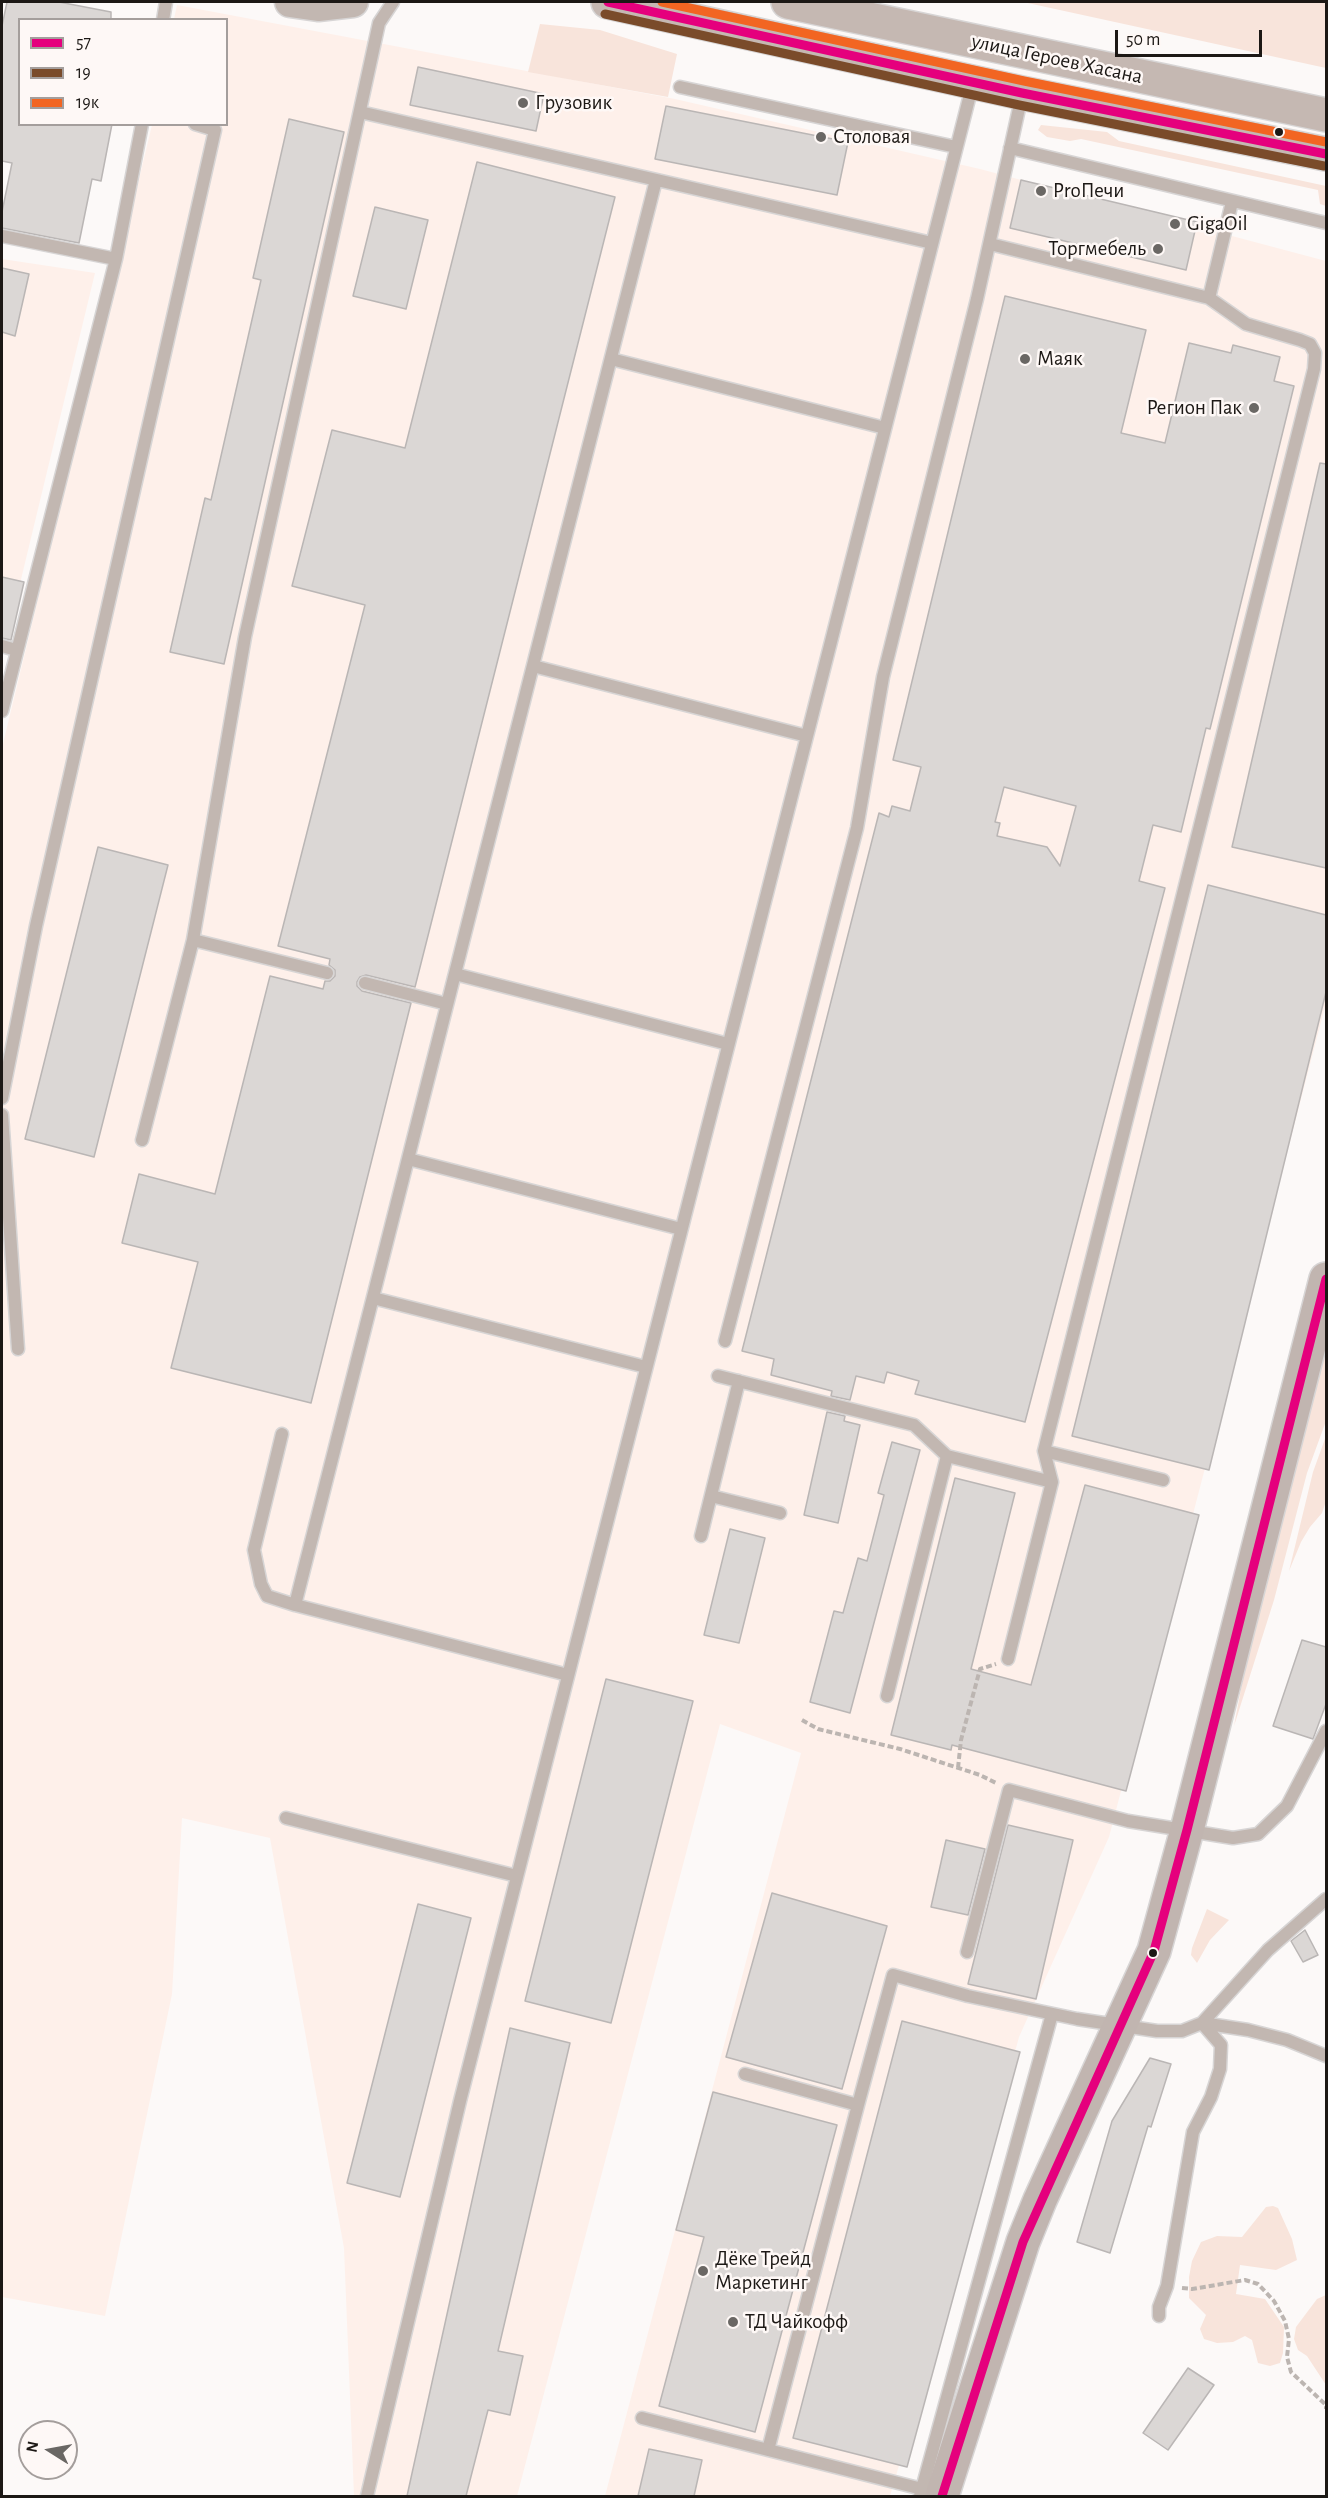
<!DOCTYPE html>
<html>
<head>
<meta charset="utf-8">
<style>
  body { margin:0 }
  #map { position:relative; width:1328px; height:2498px; overflow:hidden; background:#fcf9f8; font-family:"Alegreya Sans",sans-serif }
  canvas { display:block }
  .frame { position:absolute; inset:0; border:3px solid #1c1815; pointer-events:none }
  .legend { position:absolute; left:18px; top:18px; width:210px; height:108px; box-sizing:border-box; background:#fef8f6; border:2px solid #a49e9c; margin:0; padding:8px 10px; list-style:none; font-size:18px; color:#1c1815 }
  .legend li { display:flex; align-items:center; gap:12px; height:30px }
  .legend b { width:30px; border:2px solid #a49e9c }
  .north { position:absolute; left:18px; top:2420px; width:60px; height:60px; box-sizing:border-box; background:#fef8f6; border:2px solid #a49e9c; border-radius:50%; rotate:281deg; font-size:16px; font-weight:700; line-height:24px; text-align:center; color:#1c1815 }
  .north::after { content:''; display:block; margin:auto; width:21px; height:27px; background:#6a6764; clip-path:polygon(50% 0,100% 100%,50% 72%,0 100%) }
  .scale { position:absolute; left:1115px; top:30px; width:147px; height:27px; box-sizing:border-box; border:3px solid #1c1815; border-top:0; padding-left:8px; font-size:18px; line-height:21px; white-space:nowrap; color:#1c1815; -webkit-text-stroke:4px #fef8f6; paint-order:stroke }
</style>
</head>
<body>
<div id="map">
<canvas width="1328" height="2498"></canvas>
<div class="frame"></div>
<ul class="legend">
<li><b style="height:8px;background:#e5007d"></b>57</li>
<li><b style="height:8px;background:#7a4b2a"></b>19</li>
<li><b style="height:8px;background:#f26522"></b>19к</li>
</ul>
<div class="north">N</div>
<div class="scale">50 m</div>
</div>
<script>
const context = document.querySelector('canvas').getContext('2d');
context.lineJoin = 'round';
function fill(path, color) {
  context.fillStyle = color;
  context.fill(path, 'evenodd');
}
function poly(rows) {
  const path = new Path2D();
  for (const r of rows) {
    path.moveTo(r[0], r[1]);
    for (let i = 2; i < r.length; i += 2) path.lineTo(r[i], r[i + 1]);
  }
  return path;
}
function stroke(path, color, width, dash) {
  context.strokeStyle = color;
  context.lineWidth = width;
  context.lineCap = dash ? 'butt' : 'round';
  context.setLineDash(dash || []);
  context.stroke(path);
}
function label(font, color, halo, rows, align = 'center') {
  context.font = font + ' "Alegreya Sans",sans-serif';
  context.lineWidth = 5;
  context.setLineDash([]);
  context.textBaseline = 'middle';
  context.strokeStyle = halo;
  context.fillStyle = color;
  for (const [text, x, y, turn = 0] of rows) {
    context.save();
    context.translate(x, y);
    context.rotate((+turn || 0) * Math.PI / 180);
    context.textAlign = isNaN(turn) ? turn : align;
    if (halo) context.strokeText(text, 0, 0);
    context.fillText(text, 0, 0);
    context.restore();
  }
}
const built = poly([
  [177,5,675,99,980,169,1326,261,1326,1003,1109,1837,1019,2037,949,2295,890,2496,605,2496,801,1753,720,1724,517,2496,354,2496,344,2248,270,1838,182,1818,172,1994,105,2316,2,2297,2,748,152,125,226,124,226,20,174,19],
  [2,259,95,273,2,658]
]);
const green = poly([
  [1023,2,1326,2,1326,68],
  [540,24,600,30,677,54,668,97,528,72],
  [1041,125,1107,132,1119,141,1326,186,1326,206,1320,204,1318,190,1081,139,1070,141,1047,137,1038,130],
  [1326,1338,1326,1421,1307,1473,1274,1600,1234,1726,1244,1673],
  [1326,1436,1326,1501,1322,1513,1310,1527,1301,1542,1289,1571,1313,1472],
  [1207,1909,1229,1920,1210,1940,1197,1963,1191,1955,1192,1948],
  [1273,2206,1278,2208,1292,2239,1297,2260,1276,2270,1240,2265,1236,2294,1265,2299,1284,2327,1283,2353,1280,2363,1270,2366,1258,2363,1252,2340,1245,2336,1233,2342,1217,2343,1204,2339,1200,2329,1206,2315,1189,2298,1189,2277,1192,2261,1201,2242,1217,2236,1242,2237,1266,2207],
  [1326,2295,1326,2385,1307,2356,1298,2350,1294,2339,1296,2327,1317,2299]
]);
const building = poly([
  [7,2,59,2,111,12,111,20,20,20,20,124,112,124,101,181,92,179,79,243,2,228,2,212,12,163,2,161,2,26,7,2],
  [418,67,544,94,536,131,410,105,418,67],
  [666,106,848,142,837,195,655,159,666,106],
  [289,119,344,132,224,664,170,652,205,498,211,500,261,280,253,278,289,119],
  [477,162,615,197,415,987,366,975,360,977,357,982,357,986,362,991,411,1003,311,1403,171,1368,198,1262,122,1243,139,1174,215,1194,270,976,323,989,325,981,330,981,335,976,335,970,329,965,330,959,278,946,365,605,292,586,332,430,405,448,477,162],
  [1021,180,1197,222,1186,270,1010,228,1021,180],
  [375,207,428,220,406,309,353,296,375,207],
  [2,268,29,274,15,336,2,332,2,268],
  [1005,296,1146,330,1121,433,1165,443,1189,343,1231,353,1233,345,1280,357,1274,381,1294,386,1210,729,1206,728,1181,832,1153,825,1139,881,1165,888,1025,1422,915,1394,919,1381,887,1372,884,1383,856,1376,850,1400,831,1396,832,1391,771,1375,774,1359,742,1351,879,813,889,817,892,806,910,811,921,767,893,760,1005,296],
  [1004,787,1076,806,1060,866,1047,847,997,836,1000,823,995,822,1004,787],
  [1320,463,1326,464,1326,868,1232,847,1320,463],
  [2,577,24,582,11,640,2,638,2,577],
  [98,847,168,865,94,1157,25,1139,98,847],
  [1208,885,1326,915,1326,992,1209,1470,1072,1436,1208,885],
  [827,1412,845,1416,844,1421,860,1425,838,1523,804,1515,827,1412],
  [892,1442,920,1450,850,1713,810,1702,834,1611,843,1613,858,1558,867,1561,884,1495,878,1493,892,1442],
  [955,1478,1015,1493,971,1669,1031,1685,1085,1485,1199,1515,1126,1791,952,1745,951,1750,891,1735,955,1478],
  [730,1529,765,1538,739,1643,704,1635,730,1529],
  [1302,1640,1326,1647,1326,1704,1313,1739,1273,1726,1302,1640],
  [606,1679,693,1701,611,2023,525,2001,606,1679],
  [1008,1825,1073,1840,1036,1999,968,1984,1008,1825],
  [946,1840,985,1849,968,1915,931,1907,946,1840],
  [772,1893,887,1926,842,2089,726,2057,772,1893],
  [418,1904,471,1918,400,2197,347,2183,418,1904],
  [1305,1930,1318,1955,1303,1962,1291,1941,1305,1930],
  [902,2021,1020,2052,907,2467,793,2438,902,2021],
  [510,2028,570,2043,498,2351,523,2356,510,2415,488,2410,466,2496,407,2496,510,2028],
  [1150,2058,1171,2064,1151,2127,1148,2126,1110,2253,1077,2242,1112,2121,1150,2058],
  [713,2092,837,2125,755,2432,659,2406,704,2237,676,2230,713,2092],
  [1188,2368,1214,2385,1168,2450,1143,2433,1188,2368],
  [649,2449,702,2460,694,2496,638,2496,649,2449]
]);
const path = poly([
  [802,1720,818,1729,900,1749,980,1775,998,1784],
  [958,1768,961,1740,980,1669,996,1664],
  [1182,2288,1192,2289,1245,2280,1258,2284,1274,2301,1285,2321,1289,2339,1287,2357,1291,2372,1326,2405,1326,2409]
]);
const service = poly([
  [163,20,166,2],
  [680,87,956,147],
  [360,112,932,243],
  [1010,148,1326,223],
  [2,236,116,259],
  [990,244,1209,298,1246,324,1300,340,1310,344,1315,353,1314,369,1044,1451,1052,1482,1008,1659],
  [1209,298,1232,202],
  [611,359,885,428],
  [2,646,16,650],
  [533,666,807,736],
  [2,711,116,259,142,124],
  [193,940,327,973],
  [455,974,728,1044],
  [365,983,447,1004],
  [2,1098,36,926,215,130,195,124],
  [2,1115,18,1349],
  [142,1140,193,940,245,637,379,23,393,2],
  [408,1159,681,1229],
  [373,1298,646,1367],
  [725,1341,857,828,883,677,977,299,1022,95],
  [718,1376,914,1425,947,1456,1052,1482],
  [282,1434,254,1550,261,1584,267,1596,295,1605],
  [1044,1451,1163,1480],
  [711,1496,780,1513],
  [701,1536,739,1381],
  [568,1675,295,1605,656,180],
  [887,1696,947,1456],
  [286,1818,517,1876],
  [967,1952,1009,1790,1128,1821,1233,1838,1258,1834,1287,1806,1326,1731],
  [1202,2023,1268,1950,1326,1899],
  [745,2074,858,2105,893,1975,968,1996,1077,2019,1157,2031,1182,2031,1202,2023,1248,2030,1287,2040,1326,2056],
  [1159,2316,1159,2307,1167,2286,1193,2132,1211,2097,1220,2069,1221,2045,1202,2023],
  [642,2418,930,2491],
  [768,2450,858,2105],
  [367,2496,460,2101,973,83],
  [920,2496,1052,2014]
]);
const tertiary = poly([
  [290,2,318,6,353,2]
]);
const secondary = poly([
  [942,2496,1023,2242,1040,2200,1154,1951,1187,1830,1326,1279]
]);
const primary = poly([
  [608,2,1022,93,1326,154],
  [788,2,1326,115]
]);
const bus1 = poly([
  [608,2,1022,93,1326,154],
  [942,2496,1023,2242,1154,1951,1187,1830,1326,1279]
]);
const bus2 = poly([
  [605,14,1019,105,1324,166]
]);
const bus3 = poly([
  [662,2,1024,81,1326,142]
]);
const markers = [
  [523,103,6,"#6a6764"],
  [1279,132,5,"#1c1815"],
  [821,137,6,"#6a6764"],
  [1041,191,6,"#6a6764"],
  [1175,224,6,"#6a6764"],
  [1158,249,6,"#6a6764"],
  [1025,359,6,"#6a6764"],
  [1254,408,6,"#6a6764"],
  [1153,1953,5,"#1c1815"],
  [703,2271,6,"#6a6764"],
  [733,2322,6,"#6a6764"]
];
const streetNames = [
  ["улица Героев Хасана",1057,59,12]
];
const poiNames = [
  ["Грузовик",535,103],
  ["Столовая",833,137],
  ["ProПечи",1053,191],
  ["GigaOil",1187,224],
  ["Торгмебель",1146,249,"right"],
  ["Маяк",1037,359],
  ["Регион Пак",1242,408,"right"],
  ["Дёке Трейд",715,2259],
  ["Маркетинг",715,2283],
  ["ТД Чайкофф",745,2322]
];
fill(built, '#fef0ea');
fill(green, '#f8e4db');
fill(building, '#dbd7d5');
stroke(building, '#bab6b5', 1.5);
stroke(service, '#d7d5d5', 15);
stroke(tertiary, '#d7d5d5', 33);
stroke(secondary, '#d7d5d5', 36);
stroke(primary, '#d7d5d5', 36);
stroke(path, '#bcb5b1', 4, [6, 3]);
stroke(service, '#c2b7b1', 12);
stroke(tertiary, '#c2b7b1', 30);
stroke(secondary, '#c1b5b0', 33);
stroke(primary, '#c5b8b2', 33);
stroke(bus1, '#e5007d', 9);
stroke(bus2, '#7a4b2a', 9);
stroke(bus3, '#f26522', 9);
for (const [x, y, r, color] of markers) {
  const dot = new Path2D();
  dot.arc(x, y, r, 0, 2 * Math.PI);
  context.fillStyle = color;
  context.fill(dot);
  stroke(dot, '#fef8f6', 2);
}
label('21px', '#1c1815', '#fef8f6', streetNames);
label('21px', '#1c1815', '#fef8f6', poiNames, 'left');
</script>
</body>
</html>
